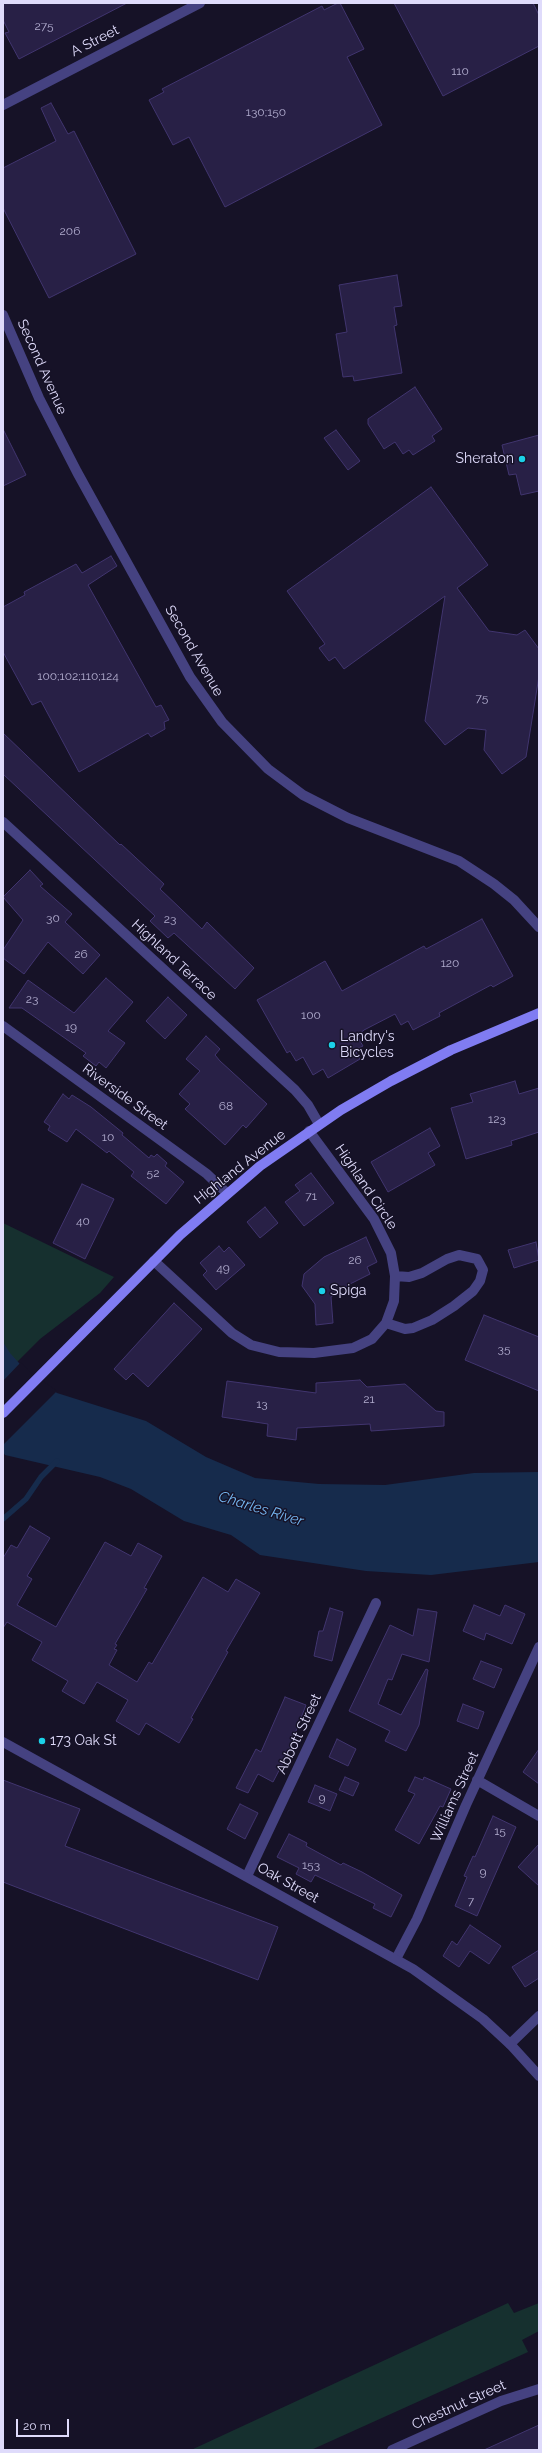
<!DOCTYPE html>
<html>
<head>
<meta charset="utf-8">
<style>
  body { margin:0 }
  #map { position:relative; width:542px; height:2453px; overflow:hidden; background:#161227; font-family:Raleway,sans-serif }
  canvas { display:block }
  .frame { position:absolute; inset:0; border:4px solid #dfdbfb; pointer-events:none }
  .scale { position:absolute; left:16px; top:2419px; width:53px; height:18px; box-sizing:border-box; border:2px solid #dfdbfb; border-top:0; padding-left:5px; font-size:12px; line-height:14px; white-space:nowrap; color:#dfdbfb; -webkit-text-stroke:3px #161227; paint-order:stroke }
</style>
</head>
<body>
<div id="map">
<canvas width="542" height="2453"></canvas>
<div class="frame"></div>
<div class="scale">20 m</div>
</div>
<script>
const context = document.querySelector('canvas').getContext('2d');
context.lineJoin = 'round';
function fill(path, color) {
  context.fillStyle = color;
  context.fill(path, 'evenodd');
}
function poly(rows) {
  const path = new Path2D();
  for (const r of rows) {
    path.moveTo(r[0], r[1]);
    for (let i = 2; i < r.length; i += 2) path.lineTo(r[i], r[i + 1]);
  }
  return path;
}
function stroke(path, color, width, dash) {
  context.strokeStyle = color;
  context.lineWidth = width;
  context.lineCap = dash ? 'butt' : 'round';
  context.setLineDash(dash || []);
  context.stroke(path);
}
function label(font, color, halo, rows, align = 'center') {
  context.font = font + ' Raleway,sans-serif';
  context.lineWidth = 3;
  context.setLineDash([]);
  context.textBaseline = 'middle';
  context.strokeStyle = halo;
  context.fillStyle = color;
  for (const [text, x, y, turn = 0] of rows) {
    context.save();
    context.translate(x, y);
    context.rotate((+turn || 0) * Math.PI / 180);
    context.textAlign = isNaN(turn) ? turn : align;
    if (halo) context.strokeText(text, 0, 0);
    context.fillText(text, 0, 0);
    context.restore();
  }
}
const green = poly([
  [3,1223,114,1277,100,1293,40,1339,16,1363,3,1350],
  [508,2303,514,2313,539,2303,539,2331,522,2340,528,2352,311,2450,191,2450]
]);
const water = poly([
  [3,1342,10,1353,28,1373,57,1393,146,1421,206,1457,255,1478,319,1484,385,1485,474,1473,539,1472,539,1562,431,1575,366,1571,260,1555,231,1535,184,1521,131,1489,100,1477,5,1455,3,1452]
]);
const pier = poly([
  [21,1362,29,1371,57,1391,3,1445,3,1381]
]);
const stream = poly([
  [3,1519,26,1499,41,1477,57,1461]
]);
const building = poly([
  [3,3,127,3,19,59,5,33,9,32,3,20,3,3],
  [338,3,340,3,364,49,347,57,382,125,225,207,189,137,173,145,149,100,164,92,162,89,322,6,324,10,338,3],
  [394,3,533,3,539,15,539,46,443,96,394,3],
  [51,103,68,134,74,131,136,254,49,298,3,208,3,168,56,141,41,108,51,103],
  [397,275,402,306,394,307,397,325,394,326,402,373,354,381,353,376,343,377,336,334,347,332,339,285,397,275],
  [415,387,442,429,432,436,435,441,413,455,409,450,403,454,395,442,384,449,368,424,368,419,415,387],
  [3,429,26,475,3,486,3,429],
  [336,430,360,461,348,470,324,438,336,430],
  [539,435,539,491,521,495,516,474,509,475,502,445,539,435],
  [431,487,488,565,457,588,489,631,517,635,525,630,539,649,539,676,526,757,502,774,484,750,486,730,468,728,445,745,425,721,445,596,344,669,335,657,329,661,319,648,325,644,287,591,431,487],
  [111,556,117,566,88,585,156,707,161,705,169,720,164,722,165,729,151,737,148,733,79,772,41,701,32,705,3,652,3,607,25,595,24,592,76,564,82,573,111,556],
  [3,733,120,845,121,844,164,884,160,889,202,929,207,922,254,968,235,989,174,933,168,938,150,921,155,916,3,774,3,733],
  [30,870,43,884,40,886,72,914,65,922,100,955,83,974,48,942,24,974,3,958,3,950,23,920,3,897,30,870],
  [482,919,513,976,493,987,491,985,439,1013,440,1016,413,1030,408,1021,401,1025,395,1014,364,1030,357,1036,363,1046,355,1050,360,1059,328,1078,323,1069,313,1075,303,1057,296,1061,290,1051,287,1053,257,1000,325,961,342,991,424,946,426,949,482,919],
  [106,978,133,1002,108,1031,125,1043,106,1068,99,1062,96,1066,83,1056,86,1053,22,1008,9,1008,28,980,74,1013,106,978],
  [168,997,187,1015,165,1039,146,1021,168,997],
  [206,1036,220,1049,215,1055,220,1061,267,1104,246,1128,243,1125,225,1145,185,1109,190,1104,179,1094,200,1071,186,1059,206,1036],
  [515,1081,519,1094,539,1088,539,1132,511,1141,512,1145,466,1159,451,1108,473,1102,470,1094,515,1081],
  [63,1094,69,1099,72,1095,91,1107,123,1133,122,1135,149,1158,151,1155,154,1157,157,1154,167,1163,165,1166,184,1182,166,1204,131,1176,134,1172,109,1151,107,1153,76,1129,67,1142,48,1130,50,1126,44,1122,63,1094],
  [430,1128,440,1146,428,1153,435,1165,388,1192,371,1162,430,1128],
  [311,1173,334,1203,304,1226,285,1202,300,1191,295,1185,311,1173],
  [82,1184,114,1199,85,1259,53,1243,82,1184],
  [265,1207,278,1223,260,1238,247,1222,265,1207],
  [366,1237,377,1262,367,1267,370,1274,348,1285,331,1297,333,1323,316,1325,315,1304,302,1286,304,1274,324,1257,366,1237],
  [536,1242,539,1260,514,1268,508,1250,536,1242],
  [219,1246,224,1252,229,1247,245,1265,216,1290,203,1275,207,1271,200,1263,219,1246],
  [174,1303,202,1329,148,1387,133,1373,126,1380,114,1369,174,1303],
  [484,1315,539,1337,539,1391,465,1360,484,1315],
  [360,1380,367,1387,405,1384,436,1411,444,1412,444,1426,371,1431,370,1424,297,1428,296,1440,267,1436,268,1424,222,1417,227,1381,316,1393,316,1383,360,1380],
  [30,1526,50,1538,27,1576,32,1579,17,1605,56,1627,105,1542,131,1556,138,1543,162,1556,144,1588,147,1589,115,1644,117,1645,114,1649,117,1650,109,1665,137,1682,149,1662,152,1664,203,1577,228,1592,236,1579,260,1593,226,1651,228,1652,191,1718,193,1719,179,1743,146,1723,139,1735,116,1721,128,1700,97,1682,84,1704,62,1691,68,1681,32,1660,42,1642,7,1622,3,1628,3,1558,11,1545,17,1548,30,1526],
  [474,1605,500,1616,505,1605,525,1614,512,1644,486,1633,484,1640,463,1631,474,1605],
  [330,1608,343,1612,332,1661,314,1656,319,1631,323,1631,330,1608],
  [418,1609,437,1612,429,1662,402,1654,392,1680,388,1679,378,1704,401,1715,426,1669,428,1670,419,1725,406,1751,385,1741,390,1731,349,1711,390,1625,413,1636,418,1609],
  [481,1661,502,1669,494,1688,473,1679,481,1661],
  [285,1697,306,1705,286,1757,273,1782,258,1774,248,1793,236,1788,256,1749,261,1752,285,1697],
  [463,1704,484,1712,478,1729,457,1721,463,1704],
  [337,1739,356,1749,348,1766,329,1757,337,1739],
  [539,1749,539,1784,523,1772,539,1749],
  [345,1777,359,1783,353,1796,339,1790,345,1777],
  [415,1777,423,1780,424,1777,451,1789,443,1807,440,1806,419,1844,395,1830,415,1794,408,1791,415,1777],
  [3,1780,80,1809,65,1846,278,1927,258,1980,3,1882,3,1780],
  [315,1785,337,1794,330,1811,308,1802,315,1785],
  [240,1804,258,1813,245,1839,227,1829,240,1804],
  [493,1816,516,1827,477,1916,455,1906,467,1877,464,1876,473,1856,475,1857,493,1816],
  [289,1834,307,1843,306,1846,341,1865,343,1863,362,1872,402,1895,391,1917,373,1908,375,1904,315,1875,311,1882,296,1874,299,1868,277,1857,289,1834],
  [539,1844,539,1886,518,1867,539,1844],
  [470,1925,501,1946,489,1964,470,1951,459,1967,443,1956,452,1941,457,1945,470,1925],
  [539,1950,539,1978,525,1987,512,1967,539,1950],
  [539,2425,539,2450,484,2450,539,2425]
]);
const minor = poly([
  [3,105,200,3],
  [3,315,39,398,77,472,190,677,222,722,268,769,303,795,348,818,459,861,494,884,514,900,539,927],
  [3,822,295,1090,308,1105,319,1124],
  [3,1026,207,1174,227,1193],
  [154,1261,232,1333,251,1345,279,1352,314,1353,353,1348,372,1339,386,1323,394,1301,395,1276,391,1253,374,1219,309,1131],
  [386,1323,405,1329,413,1328,432,1320,454,1306,473,1291,480,1281,483,1270,477,1259,459,1255,447,1259,422,1273,409,1277,395,1276],
  [477,1780,539,1816],
  [247,1876,376,1603],
  [396,1959,417,1919,466,1805,539,1647],
  [510,2044,539,2016],
  [392,2450,501,2401,539,2389]
]);
const tertiary = poly([
  [3,1742,413,1969,483,2019,510,2044,539,2076]
]);
const secondary = poly([
  [3,1413,180,1235,260,1166,341,1110,391,1081,451,1050,539,1013]
]);
const markers = [
  [522,459,4,"#1bd1e8"],
  [332,1045,4,"#1bd1e8"],
  [322,1291,4,"#1bd1e8"],
  [42,1741,4,"#1bd1e8"]
];
const numberNames = [
  ["275",44,26],
  ["110",460,71],
  ["130;150",266,112],
  ["206",70,231],
  ["100;102;110;124",78,676],
  ["75",482,698],
  ["30",53,918],
  ["23",170,919],
  ["26",81,954],
  ["120",450,963],
  ["23",32,999],
  ["100",311,1015],
  ["19",71,1027],
  ["68",226,1106],
  ["123",497,1119],
  ["10",108,1137],
  ["52",153,1173],
  ["71",311,1196],
  ["40",83,1221],
  ["26",355,1260],
  ["49",223,1268],
  ["35",504,1349],
  ["21",369,1399],
  ["13",262,1404],
  ["9",322,1798],
  ["15",500,1831],
  ["153",311,1865],
  ["9",483,1872],
  ["7",471,1901]
];
const streetNames = [
  ["A Street",95,41,-27],
  ["Second Avenue",42,367,66],
  ["Second Avenue",194,651,60],
  ["Highland Terrace",174,960,43],
  ["Riverside Street",125,1097,36],
  ["Highland Avenue",240,1167,-38],
  ["Highland Circle",366,1187,56],
  ["Abbott Street",299,1734,-65],
  ["Williams Street",455,1797,-66],
  ["Oak Street",288,1883,29],
  ["Chestnut Street",459,2405,-24]
];
const poiNames = [
  ["Sheraton",514,459,"right"],
  ["Landry's",340,1037],
  ["Bicycles",340,1053],
  ["Spiga",330,1291],
  ["173 Oak St",50,1741]
];
const waterNames = [
  ["Charles River",261,1509,17]
];
fill(green, '#16302f');
fill(water, '#162b4c');
fill(pier, '#161227');
stroke(stream, '#162b4c', 5.5);
fill(building, '#282046');
stroke(building, '#41356f', 1);
stroke(minor, '#454281', 10);
stroke(tertiary, '#454281', 10);
stroke(secondary, '#807cf2', 10);
for (const [x, y, r, color] of markers) {
  const dot = new Path2D();
  dot.arc(x, y, r, 0, 2 * Math.PI);
  context.fillStyle = color;
  context.fill(dot);
  stroke(dot, '#161227', 1.5);
}
label('12px', '#b1acce', null, numberNames);
label('14px', '#dfdbfb', '#161227', streetNames);
label('14px', '#dfdbfb', '#161227', poiNames, 'left');
label('italic 15px', '#74b6f1', '#161227', waterNames);
</script>
</body>
</html>
